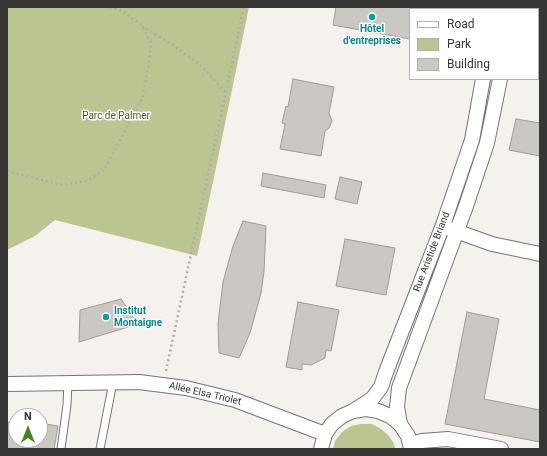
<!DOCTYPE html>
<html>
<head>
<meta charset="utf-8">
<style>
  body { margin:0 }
  #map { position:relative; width:547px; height:456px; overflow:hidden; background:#f5f1ec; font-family:Roboto,sans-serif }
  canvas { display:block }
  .frame { position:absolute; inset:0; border:8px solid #373634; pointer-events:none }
  .legend { position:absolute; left:409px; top:8px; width:130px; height:72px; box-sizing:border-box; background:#fff; border:1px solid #afafae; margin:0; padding:5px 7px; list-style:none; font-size:12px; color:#373634 }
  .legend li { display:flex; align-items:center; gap:8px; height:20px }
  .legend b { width:20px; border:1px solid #afafae }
  .north { position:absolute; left:8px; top:408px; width:40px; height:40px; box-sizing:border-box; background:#fff; border:1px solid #afafae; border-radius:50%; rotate:0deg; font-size:11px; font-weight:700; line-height:16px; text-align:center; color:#373634 }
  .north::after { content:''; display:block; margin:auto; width:14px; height:18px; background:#48831f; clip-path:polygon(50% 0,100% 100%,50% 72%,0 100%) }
</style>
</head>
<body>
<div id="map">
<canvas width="547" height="456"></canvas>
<div class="frame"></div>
<ul class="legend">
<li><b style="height:5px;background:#fff"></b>Road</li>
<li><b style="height:11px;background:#bac591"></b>Park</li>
<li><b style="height:11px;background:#cbc7c3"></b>Building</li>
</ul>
<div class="north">N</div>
</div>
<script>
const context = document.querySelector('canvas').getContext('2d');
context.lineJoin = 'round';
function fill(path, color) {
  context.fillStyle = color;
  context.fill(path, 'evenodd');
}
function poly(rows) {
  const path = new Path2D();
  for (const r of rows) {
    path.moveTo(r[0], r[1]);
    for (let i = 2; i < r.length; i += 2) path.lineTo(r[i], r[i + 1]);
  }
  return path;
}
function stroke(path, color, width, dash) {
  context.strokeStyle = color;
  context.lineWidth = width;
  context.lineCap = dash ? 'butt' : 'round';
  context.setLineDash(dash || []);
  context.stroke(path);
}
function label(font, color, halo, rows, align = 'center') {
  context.font = font + ' Roboto,sans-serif';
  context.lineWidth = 3;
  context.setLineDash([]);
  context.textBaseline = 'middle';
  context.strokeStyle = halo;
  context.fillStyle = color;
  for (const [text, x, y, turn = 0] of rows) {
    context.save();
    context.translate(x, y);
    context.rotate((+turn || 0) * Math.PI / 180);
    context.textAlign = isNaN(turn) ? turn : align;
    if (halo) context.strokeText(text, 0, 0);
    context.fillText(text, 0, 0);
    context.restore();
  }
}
const green = poly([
  [7,7,249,7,213,182,197,256,55,220,35,236,7,250],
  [361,424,372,424,381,429,389,436,394,444,395,449,333,449,335,441,342,432,351,426]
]);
const building = poly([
  [336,7,410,7,410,39,333,25,336,7],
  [293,79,334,87,329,113,332,121,329,128,325,131,321,156,280,149,285,124,282,123,286,106,288,107,293,79],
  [516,119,540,123,540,156,509,150,516,119],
  [263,173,326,185,324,198,261,186,263,173],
  [340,177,362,182,357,204,335,199,340,177],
  [243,221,266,226,264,272,261,293,250,333,239,358,219,353,218,324,223,282,233,246,243,221],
  [345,239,395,248,386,295,336,286,345,239],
  [121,299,138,324,79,342,80,310,121,299],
  [298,302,339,310,331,351,326,350,325,358,311,365,302,364,302,370,286,367,298,302],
  [467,312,499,319,484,399,540,410,540,442,445,424,467,312],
  [7,422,16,424,16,440,40,440,40,423,58,426,54,449,7,449,7,422]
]);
const path = poly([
  [142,26,170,43,200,65,226,93],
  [7,171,62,185,87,181,104,170,142,99,149,64,151,43,142,26,123,11,109,7],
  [166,371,244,7]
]);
const service = poly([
  [61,449,67,405,68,382],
  [100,449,113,382]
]);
const minor = poly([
  [497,9,497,7],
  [513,9,513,7],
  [450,229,492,244,540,254],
  [7,384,139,382,186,388,235,400,325,434],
  [353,411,372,399,381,387,386,372,443,225,472,140,483,79],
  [400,424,397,407,399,388,466,206,487,143,500,79],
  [410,444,422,441,448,439,501,449],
  [321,449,325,434,332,424,342,416,353,411,366,409,378,411,390,416,400,424,408,436,411,449]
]);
const markers = [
  [372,17,4,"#0f9aa8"],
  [106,317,4,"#0f9aa8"]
];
const cultureNames = [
  ["Hôtel",372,29],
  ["d'entreprises",372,41],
  ["Institut",114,311,"left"],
  ["Montaigne",114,323,"left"]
];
const parkNames = [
  ["Parc de Palmer",116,116]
];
const streetNames = [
  ["Rue Aristide Briand",432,252,-69],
  ["Allée Elsa Triolet",205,394,13]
];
fill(green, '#bac591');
fill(building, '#cbc7c3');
stroke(building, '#9f9b97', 1);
stroke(service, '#777470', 9);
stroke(minor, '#777470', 16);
stroke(path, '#b0aeaa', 2.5, [2, 3]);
stroke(service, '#fff', 7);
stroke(minor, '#fff', 14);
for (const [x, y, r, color] of markers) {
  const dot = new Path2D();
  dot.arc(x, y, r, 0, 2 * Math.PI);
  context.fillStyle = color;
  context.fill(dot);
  stroke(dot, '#fff', 1.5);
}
label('bold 10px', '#0d838f', '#fff', cultureNames);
label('10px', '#505a1d', '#fff', parkNames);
label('10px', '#373634', '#fff', streetNames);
</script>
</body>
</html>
